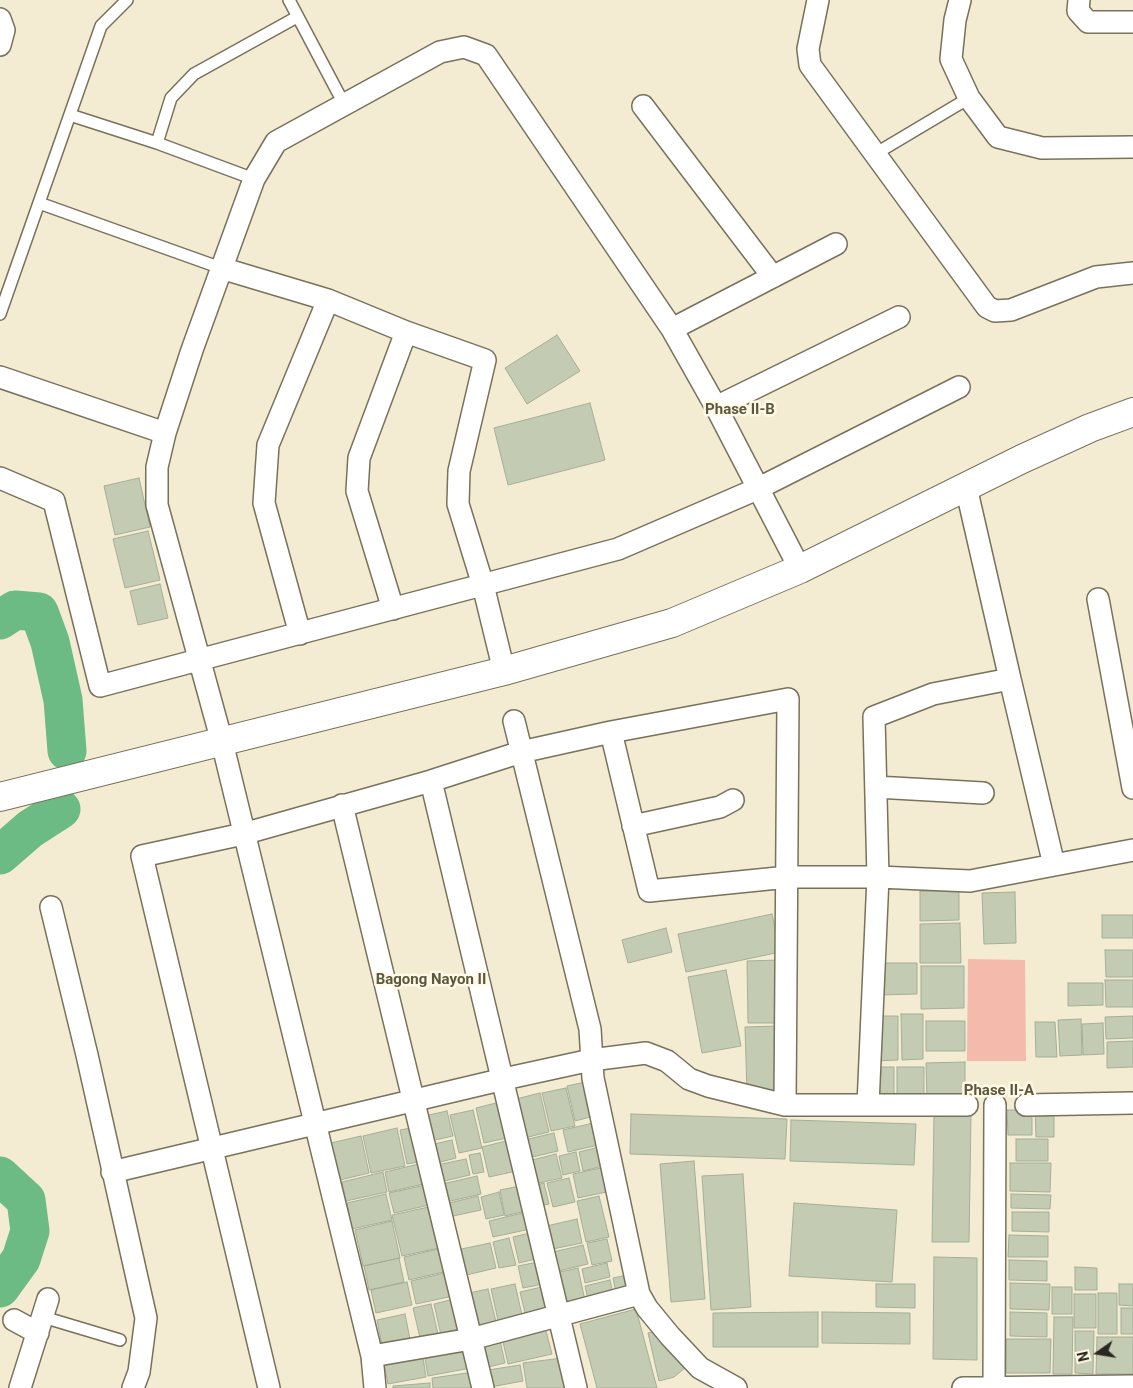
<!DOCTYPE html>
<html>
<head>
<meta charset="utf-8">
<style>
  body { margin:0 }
  #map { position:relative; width:1133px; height:1388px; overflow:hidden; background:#f3ecd3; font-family:Roboto,sans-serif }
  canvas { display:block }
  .north { position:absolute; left:1073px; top:1328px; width:50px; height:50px; -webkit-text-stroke:4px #fff9e5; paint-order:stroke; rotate:257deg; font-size:14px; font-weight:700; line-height:20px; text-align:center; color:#2a281e }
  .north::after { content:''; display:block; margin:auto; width:18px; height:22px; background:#2a281e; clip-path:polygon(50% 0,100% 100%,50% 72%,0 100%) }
</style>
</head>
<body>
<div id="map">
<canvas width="1133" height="1388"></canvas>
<div class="north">N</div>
</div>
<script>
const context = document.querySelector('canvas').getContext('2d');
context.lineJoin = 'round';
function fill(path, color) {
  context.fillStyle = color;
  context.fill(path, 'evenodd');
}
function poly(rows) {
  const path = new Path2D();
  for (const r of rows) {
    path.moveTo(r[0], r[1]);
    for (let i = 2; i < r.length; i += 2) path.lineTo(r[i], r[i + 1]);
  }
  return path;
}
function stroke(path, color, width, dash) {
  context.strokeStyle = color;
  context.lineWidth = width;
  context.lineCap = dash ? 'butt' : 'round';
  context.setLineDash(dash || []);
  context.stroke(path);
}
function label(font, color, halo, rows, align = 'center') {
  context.font = font + ' Roboto,sans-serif';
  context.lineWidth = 5;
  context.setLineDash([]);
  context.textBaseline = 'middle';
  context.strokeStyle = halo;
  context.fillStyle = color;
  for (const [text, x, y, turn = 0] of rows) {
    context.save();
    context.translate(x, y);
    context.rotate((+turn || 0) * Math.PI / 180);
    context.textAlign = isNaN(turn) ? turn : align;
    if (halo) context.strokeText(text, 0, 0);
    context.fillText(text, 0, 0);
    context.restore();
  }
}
const green = poly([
  [968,959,1025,960,1026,1061,967,1061]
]);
const river = poly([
  [0,620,15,610,39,612,50,642,63,700,67,751],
  [0,855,30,829,61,809],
  [0,1176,26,1200,30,1231,21,1259,0,1288]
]);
const building = poly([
  [557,335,580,371,527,404,505,368,557,335],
  [590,403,605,460,508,485,494,428,590,403],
  [139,478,150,527,115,535,104,486,139,478],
  [148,531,160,580,125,588,113,539,148,531],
  [160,584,168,618,138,625,130,591,160,584],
  [920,891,959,891,959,920,920,921,920,891],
  [1015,892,1016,943,984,944,982,893,1015,892],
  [772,914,780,952,686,972,678,934,772,914],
  [1102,915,1133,915,1133,938,1102,938,1102,915],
  [960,923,961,963,920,963,920,924,960,923],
  [666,928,672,952,628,963,622,940,666,928],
  [1105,950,1133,950,1133,977,1106,977,1105,950],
  [779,960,780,1023,748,1023,747,961,779,960],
  [879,963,917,963,917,994,879,995,879,963],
  [921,966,964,966,964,1008,921,1009,921,966],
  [726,970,741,1046,702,1053,688,977,726,970],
  [1105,980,1133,980,1133,1007,1106,1007,1105,980],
  [1068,983,1103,983,1103,1005,1068,1006,1068,983],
  [901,1014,923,1014,923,1059,902,1060,901,1014],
  [875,1016,898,1016,898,1060,875,1061,875,1016],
  [1133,1016,1133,1038,1106,1039,1105,1017,1133,1016],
  [1081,1019,1082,1055,1060,1056,1058,1020,1081,1019],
  [926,1021,965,1021,965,1051,926,1051,926,1021],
  [1035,1022,1055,1022,1057,1057,1036,1057,1035,1022],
  [1103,1023,1104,1054,1083,1055,1082,1024,1103,1023],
  [777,1026,779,1091,747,1092,745,1027,777,1026],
  [1133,1041,1133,1067,1107,1068,1107,1042,1133,1041],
  [965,1062,965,1101,927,1101,926,1063,965,1062],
  [873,1067,894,1067,894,1099,874,1099,873,1067],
  [897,1067,924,1067,924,1101,897,1101,897,1067],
  [590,1081,598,1115,575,1121,567,1086,590,1081],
  [566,1088,575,1126,551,1131,542,1093,566,1088],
  [540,1093,549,1132,520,1139,512,1100,540,1093],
  [508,1100,516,1136,484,1143,476,1108,508,1100],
  [1035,1107,1054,1107,1054,1137,1036,1137,1035,1107],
  [473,1110,482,1148,459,1153,450,1115,473,1110],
  [1007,1110,1032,1110,1032,1135,1008,1135,1007,1110],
  [447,1111,453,1136,426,1142,420,1117,447,1111],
  [631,1114,787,1119,785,1159,630,1154,631,1114],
  [934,1114,971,1115,969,1242,932,1242,934,1114],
  [791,1120,916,1124,914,1165,790,1161,791,1120],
  [602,1121,607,1143,568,1152,563,1130,602,1121],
  [416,1127,424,1161,407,1164,400,1130,416,1127],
  [397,1128,405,1166,371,1173,363,1136,397,1128],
  [554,1133,558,1151,524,1159,520,1141,554,1133],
  [361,1136,369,1173,340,1180,331,1143,361,1136],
  [514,1139,521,1170,489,1177,482,1147,514,1139],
  [1016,1139,1048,1139,1048,1161,1016,1161,1016,1139],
  [452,1140,456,1158,429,1165,425,1146,452,1140],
  [607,1145,611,1164,583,1171,579,1152,607,1145],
  [576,1152,580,1171,563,1175,559,1156,576,1152],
  [480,1153,484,1172,473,1174,469,1155,480,1153],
  [556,1154,562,1178,529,1185,524,1162,556,1154],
  [466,1159,470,1175,436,1183,432,1166,466,1159],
  [694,1161,705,1299,671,1302,660,1164,694,1161],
  [423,1163,428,1183,389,1192,385,1172,423,1163],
  [1010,1163,1051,1163,1050,1192,1010,1191,1010,1163],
  [610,1166,616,1190,578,1198,573,1174,610,1166],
  [383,1172,387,1192,346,1201,342,1182,383,1172],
  [743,1174,751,1307,711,1310,702,1176,743,1174],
  [477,1176,481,1194,442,1203,438,1185,477,1176],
  [569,1178,575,1202,553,1207,547,1183,569,1178],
  [544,1183,549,1204,535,1207,530,1187,544,1183],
  [430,1184,434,1204,394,1213,389,1193,430,1184],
  [525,1185,530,1210,505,1216,500,1190,525,1185],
  [499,1192,504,1215,486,1219,481,1197,499,1192],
  [386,1194,392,1220,352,1229,347,1203,386,1194],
  [1011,1194,1051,1195,1050,1209,1011,1208,1011,1194],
  [478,1196,481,1210,444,1218,441,1205,478,1196],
  [599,1196,609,1237,586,1242,577,1201,599,1196],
  [794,1203,897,1210,892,1282,789,1276,794,1203],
  [438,1205,448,1246,402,1256,392,1215,438,1205],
  [531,1211,535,1228,493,1237,489,1221,531,1211],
  [1012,1212,1049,1212,1049,1232,1012,1231,1012,1212],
  [577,1219,582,1243,548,1250,542,1227,577,1219],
  [392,1221,400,1258,363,1266,355,1230,392,1221],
  [538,1231,544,1257,519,1263,513,1237,538,1231],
  [1009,1235,1048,1236,1048,1257,1008,1257,1009,1235],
  [509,1238,516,1265,499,1268,493,1242,509,1238],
  [607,1239,612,1261,592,1265,587,1243,607,1239],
  [490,1243,496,1268,458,1277,452,1251,490,1243],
  [583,1245,588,1264,554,1272,549,1253,583,1245],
  [447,1247,452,1270,409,1280,404,1257,447,1247],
  [934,1257,977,1258,977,1360,933,1359,934,1257],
  [399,1258,404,1282,369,1290,364,1266,399,1258],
  [1009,1260,1047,1261,1047,1281,1009,1280,1009,1260],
  [543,1261,548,1283,523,1288,518,1266,543,1261],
  [607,1263,610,1277,585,1283,582,1269,607,1263],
  [1075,1267,1097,1268,1097,1290,1075,1290,1075,1267],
  [578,1268,586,1305,559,1311,551,1274,578,1268],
  [453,1271,458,1295,416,1304,411,1281,453,1271],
  [632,1274,636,1293,617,1298,613,1278,632,1274],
  [610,1280,614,1298,589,1304,585,1286,610,1280],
  [407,1282,412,1305,376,1313,371,1290,407,1282],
  [1010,1283,1050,1284,1049,1310,1010,1309,1010,1283],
  [515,1284,524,1324,500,1329,491,1289,515,1284],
  [876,1284,915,1284,915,1308,876,1307,876,1284],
  [1119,1284,1133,1284,1133,1306,1119,1305,1119,1284],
  [546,1286,552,1311,526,1317,520,1292,546,1286],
  [1052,1287,1072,1287,1072,1314,1052,1314,1052,1287],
  [488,1289,498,1330,473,1336,464,1294,488,1289],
  [1098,1293,1117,1293,1117,1334,1098,1334,1098,1293],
  [1074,1294,1096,1294,1096,1328,1074,1328,1074,1294],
  [458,1298,465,1329,441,1335,434,1304,458,1298],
  [431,1304,439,1338,421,1342,413,1308,431,1304],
  [1121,1308,1133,1308,1133,1334,1121,1334,1121,1308],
  [636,1309,657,1388,597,1388,580,1324,636,1309],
  [818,1312,818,1347,713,1347,713,1313,818,1312],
  [822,1312,910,1313,910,1344,822,1343,822,1312],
  [1010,1312,1047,1313,1047,1337,1010,1336,1010,1312],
  [405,1314,411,1344,383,1350,377,1320,405,1314],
  [1054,1317,1073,1317,1072,1374,1053,1374,1054,1317],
  [544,1323,552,1354,508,1364,501,1333,544,1323],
  [663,1329,691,1363,674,1377,659,1381,648,1333,663,1329],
  [1075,1331,1094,1331,1093,1374,1075,1373,1075,1331],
  [499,1336,505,1363,480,1369,474,1341,499,1336],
  [1097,1337,1133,1337,1133,1374,1096,1374,1097,1337],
  [1006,1339,1051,1339,1050,1373,1006,1373,1006,1339],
  [466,1345,471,1368,428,1376,424,1353,466,1345],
  [422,1351,426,1377,388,1384,383,1358,422,1351],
  [562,1358,567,1388,527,1388,523,1363,562,1358],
  [520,1365,523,1381,485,1388,482,1371,520,1365],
  [474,1372,477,1388,433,1388,432,1378,474,1372],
  [430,1383,430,1388,393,1388,393,1386,430,1383]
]);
const lane = poly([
  [289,0,344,104],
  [70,115,157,143,254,179],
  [157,143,171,98,194,74,297,17],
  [875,154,969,98],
  [39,203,221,268],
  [0,314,101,26,127,0],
  [43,1317,120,1340]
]);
const street = poly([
  [818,0,808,49,810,65,987,307,995,311,1011,310,1096,277,1133,273],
  [960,0,955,20,951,59,969,98,998,137,1042,148,1133,147],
  [1079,0,1078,11,1088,22,1133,22],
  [0,19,4,30,0,45],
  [643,106,773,277],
  [221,268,328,300,406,332,485,360,459,471,458,504,483,585,504,671],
  [672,329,836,244],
  [0,377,165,433],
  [716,407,899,317],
  [0,478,54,501,100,686,618,549,757,489,959,387],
  [966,487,1010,679],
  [1098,599,1133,788],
  [393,609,357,491,359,458,406,332],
  [300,634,264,503,268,445,328,300],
  [514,721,590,1029,593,1078,639,1294,647,1308,670,1336,700,1368,736,1388],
  [611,732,649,891,788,877,878,877,970,881,1133,850],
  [431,781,576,1388],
  [876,787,983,793],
  [342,805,483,1388],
  [633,826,720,807,733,800],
  [51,907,87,1055,146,1318,139,1372,133,1388],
  [868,1105,878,877,874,717,933,694,1010,679,1054,865],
  [1026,1105,1133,1103],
  [112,1172,504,1079,591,1060,646,1053,667,1061,689,1079,708,1086,785,1105,967,1105],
  [14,1320,38,1333],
  [372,1356,471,1339,639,1294],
  [20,1388,48,1299],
  [269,1388,142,856,243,834,431,781,521,752,611,732,788,699,785,1105],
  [375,1388,372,1356,222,742,157,505,157,467,165,433,192,350,254,179,276,142,440,52,464,47,486,55,672,329,716,407,800,569],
  [963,1388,1133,1386],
  [994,1388,995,1105]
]);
const secondary = poly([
  [0,797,504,671,672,623,800,569,1022,459,1090,428,1133,412]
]);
const neighbourhoodNames = [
  ["Phase II-B",740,410],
  ["Bagong Nayon II",431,980],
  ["Phase II-A",999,1091]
];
fill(green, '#f4baab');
stroke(river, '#6cba84', 39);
fill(building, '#c3cbb3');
stroke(building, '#a5ae96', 1);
stroke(lane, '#78715b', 14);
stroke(street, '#78715b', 24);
stroke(secondary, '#78715b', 30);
stroke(lane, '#fff', 11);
stroke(street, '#fff', 21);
stroke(secondary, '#fff', 28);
label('bold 15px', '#5d5741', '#fff9e5', neighbourhoodNames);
</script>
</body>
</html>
